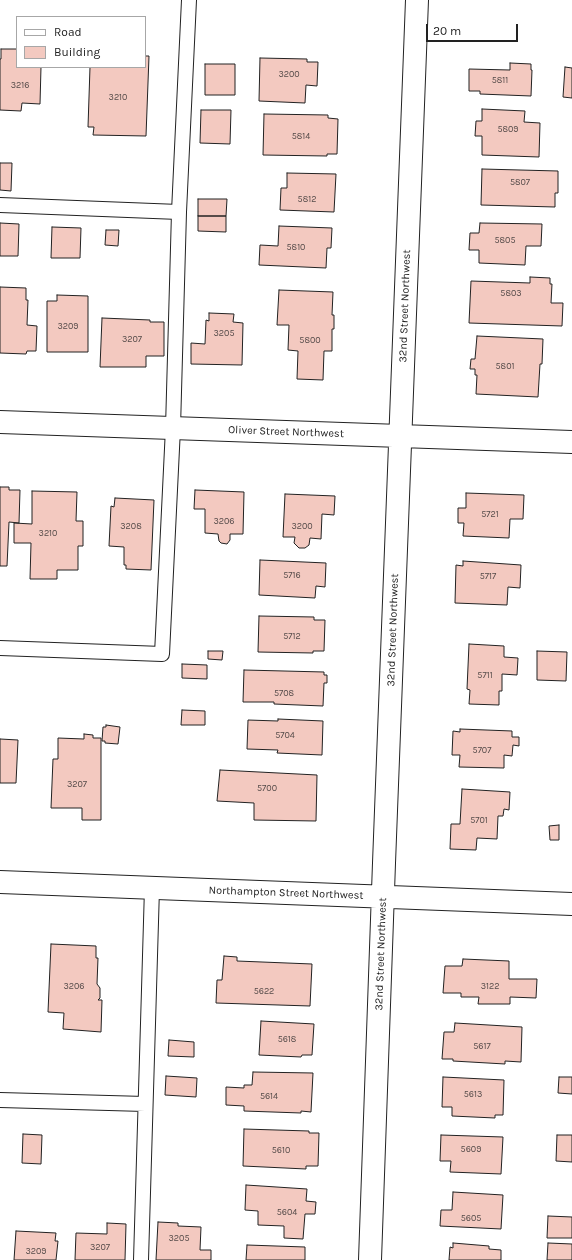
<!DOCTYPE html>
<html>
<head>
<meta charset="utf-8">
<style>
  body { margin:0 }
  #map { position:relative; width:572px; height:1260px; overflow:hidden; background:#fff; font-family:Karla,sans-serif }
  canvas { display:block }
  .legend { position:absolute; left:16px; top:16px; width:130px; height:52px; box-sizing:border-box; background:#fff; border:1px solid #a7a7a7; margin:0; padding:5px 7px; list-style:none; font-size:12px; color:#222 }
  .legend li { display:flex; align-items:center; gap:8px; height:20px }
  .legend b { width:20px; border:1px solid #a7a7a7 }
  .scale { position:absolute; left:426px; top:24px; width:92px; height:18px; box-sizing:border-box; border:2px solid #222; border-top:0; padding-left:5px; font-size:12px; line-height:14px; white-space:nowrap; color:#222; -webkit-text-stroke:3px #fff; paint-order:stroke }
</style>
</head>
<body>
<div id="map">
<canvas width="572" height="1260"></canvas>
<ul class="legend">
<li><b style="height:5px;background:#fff"></b>Road</li>
<li><b style="height:11px;background:#f3c9c0"></b>Building</li>
</ul>
<div class="scale">20 m</div>
</div>
<script>
const context = document.querySelector('canvas').getContext('2d');
context.lineJoin = 'round';
function fill(path, color) {
  context.fillStyle = color;
  context.fill(path, 'evenodd');
}
function poly(rows) {
  const path = new Path2D();
  for (const r of rows) {
    path.moveTo(r[0], r[1]);
    for (let i = 2; i < r.length; i += 2) path.lineTo(r[i], r[i + 1]);
  }
  return path;
}
function stroke(path, color, width, dash) {
  context.strokeStyle = color;
  context.lineWidth = width;
  context.lineCap = dash ? 'butt' : 'round';
  context.setLineDash(dash || []);
  context.stroke(path);
}
function label(font, color, halo, rows, align = 'center') {
  context.font = font + ' Karla,sans-serif';
  context.lineWidth = 3;
  context.setLineDash([]);
  context.textBaseline = 'middle';
  context.strokeStyle = halo;
  context.fillStyle = color;
  for (const [text, x, y, turn = 0] of rows) {
    context.save();
    context.translate(x, y);
    context.rotate((+turn || 0) * Math.PI / 180);
    context.textAlign = isNaN(turn) ? turn : align;
    if (halo) context.strokeText(text, 0, 0);
    context.fillText(text, 0, 0);
    context.restore();
  }
}
const building = poly([
  [1,49,17,49,17,67,41,67,40,104,22,103,21,111,0,110,0,59,1,59,1,49],
  [145,56,149,56,146,136,93,135,94,127,88,127,90,67,145,67,145,56],
  [260,58,307,59,307,62,318,62,317,86,306,85,305,103,259,101,260,58],
  [510,63,531,64,531,70,532,70,531,96,480,94,480,91,469,91,469,69,510,70,510,63],
  [205,64,235,64,235,95,205,95,205,64],
  [565,67,572,68,572,98,563,97,565,67],
  [482,109,525,111,524,122,540,123,539,157,482,155,482,136,475,136,476,121,482,121,482,109],
  [201,110,231,110,230,144,200,143,201,110],
  [264,114,328,115,328,118,338,119,337,154,327,154,327,156,263,155,264,114],
  [0,163,12,163,11,191,0,190,0,163],
  [482,169,558,171,558,193,555,193,555,207,481,205,482,169],
  [287,173,336,174,334,212,280,210,281,188,287,188,287,173],
  [198,199,227,199,226,216,198,216,198,199],
  [198,216,226,216,226,232,198,231,198,216],
  [0,223,19,224,18,256,0,256,0,223],
  [480,223,542,224,541,246,526,246,525,265,479,263,479,250,469,250,470,233,479,233,480,223],
  [279,226,332,228,331,248,327,248,326,268,259,265,260,245,278,246,279,226],
  [52,227,81,228,80,258,51,258,52,227],
  [106,230,119,230,118,246,105,245,106,230],
  [530,277,550,278,550,284,552,284,551,303,563,303,562,326,469,323,471,281,530,283,530,277],
  [0,287,26,288,26,300,28,300,27,325,37,326,36,351,27,351,26,354,0,353,0,287],
  [279,290,333,292,332,315,334,315,334,329,332,329,332,351,324,351,323,380,297,379,298,351,288,350,289,325,277,325,279,290],
  [57,295,88,296,88,352,47,352,47,301,57,301,57,295],
  [209,313,234,314,233,322,243,323,242,365,191,364,191,343,205,344,206,320,209,321,209,313],
  [102,318,150,320,150,322,164,322,164,356,146,356,146,367,100,367,102,318],
  [477,336,543,339,542,364,540,364,538,397,476,394,477,375,475,375,475,369,470,369,471,359,475,359,477,336],
  [0,487,9,487,9,490,20,490,19,523,9,522,7,566,0,566,0,487],
  [195,490,244,492,243,534,230,534,230,540,227,544,221,543,219,541,218,534,205,533,205,509,194,509,195,490],
  [32,491,77,492,76,521,83,521,83,546,78,546,78,570,57,570,57,579,30,579,31,543,14,543,14,523,32,524,32,491],
  [466,493,524,495,523,519,510,519,509,538,463,536,464,523,458,523,458,508,466,508,466,493],
  [285,494,335,496,334,515,322,514,321,539,310,538,309,545,305,548,299,548,294,543,295,537,283,537,285,494],
  [115,498,154,500,151,570,126,569,126,565,124,565,124,547,109,546,111,506,114,507,115,498],
  [260,560,326,563,325,587,316,586,315,598,259,595,260,560],
  [463,561,521,565,520,588,508,587,507,605,455,603,456,565,463,566,463,561],
  [259,616,314,617,314,620,325,620,324,651,313,651,313,653,258,652,259,616],
  [469,644,504,646,504,657,518,658,517,675,502,674,502,691,499,691,499,705,469,704,470,690,467,689,469,644],
  [208,651,223,651,222,660,208,659,208,651],
  [537,651,567,652,566,681,537,680,537,651],
  [182,664,207,665,207,679,182,678,182,664],
  [244,670,324,672,324,675,327,675,327,683,324,683,323,706,274,704,274,702,243,702,244,670],
  [182,710,205,711,205,725,181,725,182,710],
  [278,719,323,721,322,755,277,753,278,750,247,749,248,720,278,721,278,719],
  [106,725,120,727,118,744,105,743,105,741,102,741,103,727,106,727,106,725],
  [460,729,512,731,512,737,519,737,519,746,513,745,512,756,504,755,504,768,459,767,460,755,452,755,453,731,460,732,460,729],
  [84,734,93,735,93,738,101,738,101,820,82,820,82,808,51,808,53,759,58,759,58,738,84,739,84,734],
  [0,739,18,740,16,783,0,783,0,739],
  [220,770,317,775,316,821,254,820,254,803,217,801,220,770],
  [462,789,510,792,509,810,504,809,503,816,498,816,497,839,477,838,476,850,450,849,451,824,460,824,462,789],
  [559,825,559,840,550,840,549,826,559,825],
  [51,944,96,946,96,958,98,958,97,984,100,988,100,998,98,1000,102,1000,101,1032,63,1029,64,1013,48,1012,51,944],
  [224,956,237,957,237,961,312,964,310,1006,216,1003,217,980,222,980,224,956],
  [463,959,509,961,509,979,537,979,536,998,510,997,510,1004,478,1004,479,997,461,997,461,993,443,993,445,966,462,966,463,959],
  [261,1021,314,1024,312,1055,302,1055,301,1057,259,1055,261,1021],
  [455,1023,522,1027,521,1062,505,1061,505,1064,453,1061,453,1059,442,1059,444,1032,454,1032,455,1023],
  [169,1040,194,1042,194,1057,168,1056,169,1040],
  [253,1072,313,1073,311,1112,301,1111,301,1113,244,1111,244,1106,226,1105,226,1087,244,1088,244,1085,252,1085,253,1072],
  [166,1076,197,1078,196,1097,165,1095,166,1076],
  [443,1077,504,1080,503,1115,495,1115,495,1118,452,1116,452,1107,442,1107,443,1077],
  [559,1077,572,1077,572,1094,558,1093,559,1077],
  [244,1129,309,1131,309,1133,319,1133,318,1166,306,1166,306,1169,243,1166,244,1129],
  [23,1134,42,1135,41,1164,22,1163,23,1134],
  [441,1135,503,1137,501,1174,450,1172,451,1161,440,1161,441,1135],
  [557,1135,572,1135,572,1162,556,1161,557,1135],
  [246,1185,307,1189,306,1201,316,1202,315,1214,305,1214,303,1239,284,1238,284,1226,258,1225,258,1211,245,1210,246,1185],
  [453,1192,503,1195,501,1229,440,1226,441,1210,452,1210,453,1192],
  [548,1216,572,1217,572,1238,547,1238,548,1216],
  [158,1222,178,1223,178,1226,201,1227,200,1250,211,1250,211,1260,156,1260,158,1222],
  [107,1223,126,1224,125,1260,75,1260,76,1233,107,1234,107,1223],
  [16,1231,56,1233,55,1241,58,1241,56,1260,14,1260,16,1231],
  [453,1243,489,1246,489,1249,501,1250,501,1260,449,1260,450,1247,453,1248,453,1243],
  [548,1243,572,1244,572,1260,547,1260,548,1243],
  [247,1245,305,1247,305,1260,246,1260,247,1245]
]);
const service = poly([
  [0,205,179,212],
  [0,648,162,654,173,428,179,212,189,0],
  [0,1100,145,1104],
  [141,1260,152,888]
]);
const minor = poly([
  [0,422,572,442],
  [0,882,572,904],
  [370,1260,384,863,417,0]
]);
const numberNames = [
  ["3200",289,74],
  ["5811",500,80],
  ["3216",20,85],
  ["3210",118,97],
  ["5809",508,129],
  ["5814",301,136],
  ["5807",520,182],
  ["5812",307,199],
  ["5805",505,240],
  ["5810",296,247],
  ["5803",511,293],
  ["3209",68,326],
  ["3205",224,333],
  ["3207",132,339],
  ["5800",310,340],
  ["5801",505,366],
  ["5721",490,514],
  ["3206",224,521],
  ["3208",131,526],
  ["3200",302,526],
  ["3210",48,533],
  ["5716",292,575],
  ["5717",488,576],
  ["5712",292,636],
  ["5711",485,675],
  ["5708",284,693],
  ["5704",285,735],
  ["5707",482,750],
  ["3207",77,784],
  ["5700",267,788],
  ["5701",479,820],
  ["3206",74,986],
  ["3122",490,986],
  ["5622",264,991],
  ["5618",287,1039],
  ["5617",482,1046],
  ["5613",473,1094],
  ["5614",269,1096],
  ["5609",471,1149],
  ["5610",281,1150],
  ["5604",287,1212],
  ["5605",471,1218],
  ["3205",179,1238],
  ["3207",100,1247],
  ["3209",36,1251]
];
const streetNames = [
  ["32nd Street Northwest",405,306,-88],
  ["Oliver Street Northwest",286,432,2],
  ["32nd Street Northwest",393,630,-88],
  ["Northampton Street Northwest",286,893,2],
  ["32nd Street Northwest",381,954,-88]
];
fill(building, '#f3c9c0');
stroke(building, '#222', 1);
stroke(service, '#222', 16);
stroke(minor, '#222', 24);
stroke(service, '#fff', 14);
stroke(minor, '#fff', 22);
label('9px', '#564c4a', null, numberNames);
label('11px', '#222', '#fff', streetNames);
</script>
</body>
</html>
